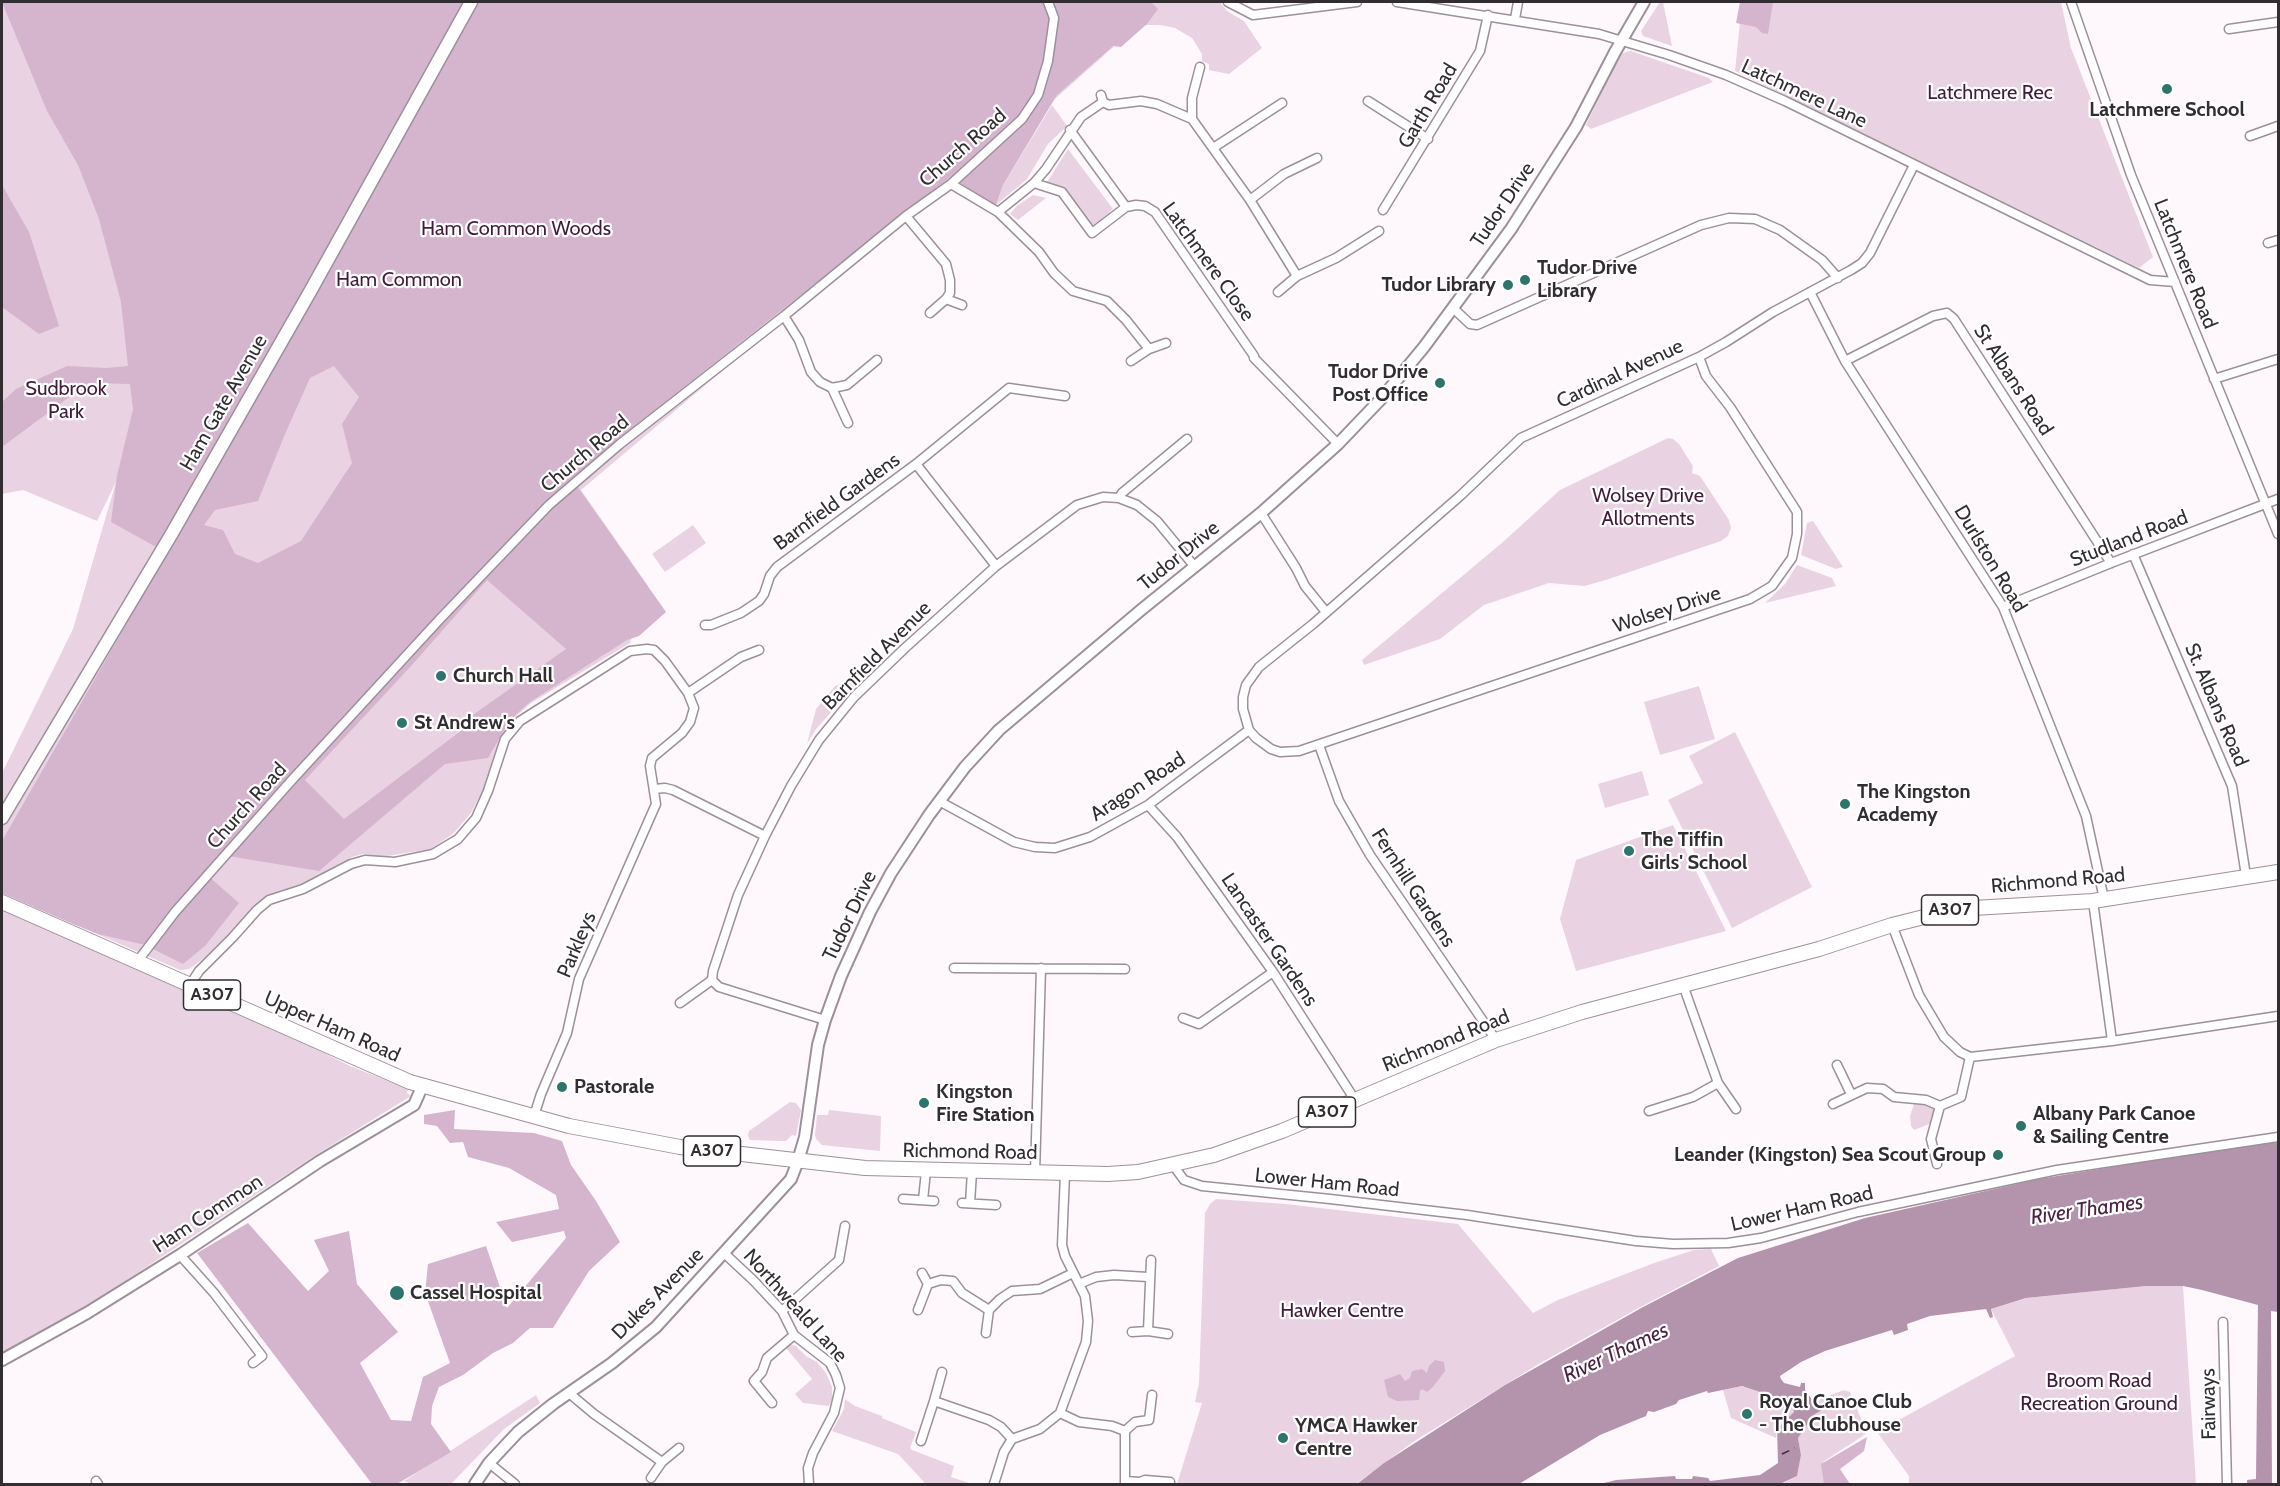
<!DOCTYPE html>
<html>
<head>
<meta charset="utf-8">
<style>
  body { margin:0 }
  #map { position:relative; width:2280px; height:1486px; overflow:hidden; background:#fef8fc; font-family:Cabin,sans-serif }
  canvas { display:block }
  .frame { position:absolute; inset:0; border:3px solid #322d31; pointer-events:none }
</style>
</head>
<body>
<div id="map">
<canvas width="2280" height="1486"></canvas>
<div class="frame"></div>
</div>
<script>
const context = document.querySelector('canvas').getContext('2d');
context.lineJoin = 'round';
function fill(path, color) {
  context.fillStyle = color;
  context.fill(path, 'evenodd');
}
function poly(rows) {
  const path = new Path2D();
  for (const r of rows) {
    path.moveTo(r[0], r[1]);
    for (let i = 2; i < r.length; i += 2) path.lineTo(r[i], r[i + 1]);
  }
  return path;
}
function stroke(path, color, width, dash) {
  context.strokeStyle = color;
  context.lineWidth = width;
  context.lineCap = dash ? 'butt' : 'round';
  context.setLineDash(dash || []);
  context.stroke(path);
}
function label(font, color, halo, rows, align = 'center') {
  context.font = font + ' Cabin,sans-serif';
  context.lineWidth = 4.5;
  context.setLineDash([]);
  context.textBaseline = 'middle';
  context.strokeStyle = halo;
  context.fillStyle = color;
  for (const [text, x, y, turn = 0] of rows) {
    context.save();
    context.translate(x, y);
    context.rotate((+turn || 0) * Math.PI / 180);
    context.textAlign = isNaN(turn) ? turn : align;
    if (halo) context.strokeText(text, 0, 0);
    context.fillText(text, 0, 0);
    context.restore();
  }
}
const green = poly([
  [2,2,1220,2,1227,11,1244,21,1262,48,1229,74,1209,70,1209,64,1202,61,1202,54,1192,38,1175,28,1160,25,1138,25,1056,98,906,216,581,490,648,586,630,643,531,703,512,720,500,741,484,788,471,813,454,833,431,849,381,857,363,854,352,857,306,883,276,893,263,899,204,958,189,969,180,970,2,893,2,773,73,629,116,482,97,521,23,490,2,494],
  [1660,2,1663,2,1672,46,1643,36,1641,31],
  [1742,2,2061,2,2071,48,2153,257,2139,268,1735,71],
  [1631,51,1709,78,1713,82,1591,129,1586,125,1618,59,1623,53],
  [1052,105,1067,126,1048,144,1027,179,996,205,1003,185],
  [1068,149,1113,209,1092,228,1065,193,1046,184],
  [1033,195,1046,198,1018,220,1010,214,1017,206],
  [1668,438,1673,439,1679,444,1693,466,1692,473,1700,476,1729,520,1731,528,1728,536,1721,541,1606,580,1584,586,1549,583,1484,605,1440,639,1364,665,1362,660,1503,542,1560,490],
  [1813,521,1843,567,1836,569,1801,555,1807,523],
  [693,525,706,543,665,572,652,554],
  [1797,565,1832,578,1836,586,1765,603,1785,584],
  [864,676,816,729,807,744,816,709,835,686],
  [1699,686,1715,739,1660,755,1644,702],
  [1735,732,1812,887,1732,928,1668,800,1703,783,1689,756],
  [1642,771,1649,795,1605,808,1598,784],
  [1673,825,1726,931,1576,971,1560,919,1576,860],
  [2,908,271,1026,350,1066,408,1089,407,1093,411,1096,319,1153,113,1289,62,1321,2,1354],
  [790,1102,796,1103,801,1110,796,1136,792,1135,786,1141,781,1141,750,1140,748,1136,749,1131],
  [1914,1104,1928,1105,1932,1107,1935,1111,1932,1123,1914,1130,1911,1126,1910,1116],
  [829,1110,881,1116,880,1151,822,1145,816,1139,815,1135,817,1115,828,1115],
  [1216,1199,1286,1204,1458,1224,1533,1313,1558,1300,1654,1263,1694,1250,1711,1249,1719,1266,1635,1310,1537,1365,1413,1442,1356,1484,1177,1484,1202,1403,1195,1402,1199,1383,1205,1213,1210,1204],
  [2146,1286,2183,1286,2196,1484,1909,1484,1909,1476,1877,1432,2015,1356,1991,1309,2027,1298],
  [790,1344,796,1346,806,1356,817,1362,826,1373,832,1387,832,1399,829,1406,803,1403,795,1394,812,1379,786,1348],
  [1742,1386,1793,1402,1794,1412,1777,1428,1776,1438,1731,1418,1723,1390],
  [1844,1390,1850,1392,1867,1433,1823,1462,1838,1484,1782,1484,1797,1476,1801,1455,1798,1438,1815,1414,1816,1405,1820,1399],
  [536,1395,540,1403,504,1429,451,1484,412,1484,404,1481],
  [845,1399,855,1406,882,1416,882,1418,916,1432,910,1448,912,1450,954,1466,951,1477,972,1484,923,1484,924,1482,898,1454,832,1431,844,1409]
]);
const forest = poly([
  [2,2,1151,2,1158,9,1147,24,1121,47,1113,46,1057,95,1003,185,996,205,950,177,617,440,572,479,666,612,639,636,627,640,530,702,510,720,488,758,445,764,319,871,222,855,207,875,239,903,205,946,183,964,145,945,98,934,73,924,2,893,2,841,167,553,111,522,117,476,133,409,130,384,88,383,2,447,2,402,16,389,67,366,106,368,128,366,121,302,99,219,78,165,47,111],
  [334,366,359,397,342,424,352,463,301,541,258,563,235,554,223,530,204,525,215,510,258,501,285,434,310,378],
  [487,580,566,649,470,717,474,721,344,819,305,780,412,665],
  [1740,2,1773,2,1768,34,1762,33,1756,27,1736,23],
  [2,185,29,232,59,326,39,334,2,307],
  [455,1110,454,1129,534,1133,562,1141,571,1165,596,1201,620,1242,589,1271,553,1328,530,1328,513,1343,493,1353,463,1375,439,1387,432,1406,431,1424,451,1452,397,1484,372,1484,197,1253,248,1223,308,1291,329,1271,314,1240,349,1231,357,1284,398,1332,360,1363,391,1420,411,1421,423,1377,450,1363,425,1293,428,1264,486,1246,507,1308,566,1238,564,1231,512,1242,496,1222,559,1209,556,1195,509,1168,468,1157,463,1142,450,1143,437,1126,424,1124,424,1115],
  [1435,1360,1444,1362,1445,1371,1433,1387,1427,1392,1422,1389,1420,1391,1419,1400,1397,1401,1388,1397,1384,1380,1400,1374,1405,1381,1410,1378,1412,1371,1422,1369,1427,1373,1429,1366],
  [1867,1437,1864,1451,1840,1469,1850,1484,1824,1484,1821,1464]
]);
const water = poly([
  [2278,1142,2277,1230,2278,1232,2278,1312,2271,1311,2272,1484,2247,1484,2247,1480,2256,1479,2258,1305,2202,1290,2183,1286,2146,1286,2026,1298,1991,1309,1993,1317,1990,1318,1986,1309,1930,1316,1907,1324,1908,1330,1894,1335,1892,1330,1825,1351,1801,1362,1780,1376,1781,1379,1784,1383,1800,1387,1801,1383,1805,1383,1805,1390,1816,1405,1820,1405,1822,1410,1815,1414,1798,1438,1801,1455,1797,1476,1780,1484,1600,1484,1616,1480,1675,1476,1676,1479,1692,1479,1693,1476,1708,1478,1710,1481,1760,1475,1778,1463,1777,1428,1794,1412,1793,1403,1742,1386,1708,1393,1707,1391,1679,1400,1676,1404,1654,1412,1648,1411,1646,1416,1600,1435,1519,1484,1357,1484,1384,1463,1505,1385,1643,1307,1738,1258,1865,1218,2039,1179,2226,1148]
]);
const ferry = poly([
  [1782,1454,1795,1448]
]);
const minor = poly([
  [1228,2,1253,15,1357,2],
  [1397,2,1599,34,1669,55,1726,75,1785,101,2150,280,2175,282],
  [2071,2,2131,175,2278,534],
  [1515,19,1518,2],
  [2229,29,2278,22],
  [1368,101,1428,139],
  [1103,102,1109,105,1141,101,1157,104,1192,119,1250,200,1297,276,1336,258,1379,231],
  [1192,119,1192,98,1200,67],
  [1070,130,1126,207],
  [2250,136,2278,126],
  [1213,148,1282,103],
  [1034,183,1062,192,1092,233,1126,207,1136,205,1145,206,1155,212,1254,356],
  [951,184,998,212,1039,252,1054,273,1073,291,1107,301,1126,320,1149,349],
  [1250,200,1284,174,1317,158],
  [1383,210,1480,51,1488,15],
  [998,212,1034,183,1046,169,1081,117,1103,102,1101,95],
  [906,216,946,264,950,280,950,293,946,299,930,313],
  [2268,243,2278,240],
  [1278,292,1297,276],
  [1810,292,1845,361,2003,607,2086,816,2104,899],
  [946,299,962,305],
  [1453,308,1470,324,1477,325,1701,225,1729,218,1755,219,1780,230,1822,260,1838,278],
  [784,316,799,340,811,372,820,382,832,388,847,385,877,360],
  [1254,358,1338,444],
  [1131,361,1149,349,1166,343],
  [1845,361,1933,316,1947,313,1954,319,2111,563],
  [2214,379,2278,359],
  [832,388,848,423],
  [916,464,996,566],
  [1119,498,1122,493,1187,439],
  [1261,513,1296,568,1305,586,1326,612],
  [2133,554,2232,786,2246,876],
  [2003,607,2111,563,2278,499],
  [705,625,711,625,741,613,759,601,764,594,770,576,777,567,916,464,1009,388,1065,396],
  [688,693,741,657,759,650],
  [1249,730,1256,738,1271,749,1280,752,1299,751,1750,599,1772,586,1792,558,1797,534,1797,512,1730,407,1706,376,1699,357],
  [1319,745,1339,801,1370,855,1496,1040],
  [654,789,665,788,673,790,765,836],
  [939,801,1014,842,1035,847,1055,848,1090,837,1148,805,1249,730,1243,709,1243,697,1246,685,1259,667,1313,624,1460,496,1521,438,1699,357,1726,342,1773,312,1851,270,1862,263,1870,253,1914,165],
  [1148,805,1177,837,1273,972,1355,1100],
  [2093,901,2112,1041],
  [1892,925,1919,995,1944,1037,1960,1052,1970,1057,2112,1041,2278,1016],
  [137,962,175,912,291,781,439,620,549,505,620,444,784,316,906,216,951,184,1022,119,1038,95,1048,61,1054,18,1048,2],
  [954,968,1125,969],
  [190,985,199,971,233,937,257,910,269,900,303,889,351,864,365,860,395,862,433,854,458,839,476,818,488,791,505,739,520,721,630,651,647,649,654,650,665,661,688,693,694,708,690,722,682,733,652,758,650,766,656,804,579,979,567,1033,541,1094,534,1116],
  [680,1003,712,980],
  [1183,1018,1199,1024,1273,972],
  [825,1020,719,987,712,980,713,971,738,895,765,836,791,786,819,740,854,697,905,648,996,566,1077,505,1103,497,1119,498,1137,505,1157,521,1195,567],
  [1837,1065,1851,1094],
  [1718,1083,1736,1109],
  [1833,1104,1867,1088,1883,1089,1894,1097,1926,1100,1940,1106,1961,1097,1970,1057],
  [1649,1111,1693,1097,1718,1083,1683,985],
  [1937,1164,1931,1139,1940,1106],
  [1173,1165,1184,1180,1202,1186,1330,1199,1467,1215,1636,1241,1673,1244,1728,1243,1761,1238,1858,1212,2057,1170,2278,1137],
  [1035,1173,1041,968],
  [903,1199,934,1201],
  [923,1200,926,1171],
  [962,1203,996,1205],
  [970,1203,972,1172],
  [724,1253,754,1281,782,1311,794,1335,830,1363,836,1375,840,1388,834,1413,813,1453,808,1468,809,1484],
  [180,1255,214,1293,262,1356,253,1363],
  [1151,1260,1148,1331,1168,1334],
  [922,1273,928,1284],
  [1079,1284,1096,1277,1114,1275,1148,1277],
  [918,1310,928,1284,941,1280,953,1281,962,1293,989,1310,1000,1299,1012,1291,1040,1289,1073,1273],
  [782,1311,839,1260,845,1226],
  [2223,1322,2227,1484],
  [1132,1332,1148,1331],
  [986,1333,989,1310],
  [569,1393,594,1414,662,1462],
  [934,1401,942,1372],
  [772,1403,754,1381,762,1372,767,1358,794,1335],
  [1060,1413,1079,1422,1112,1426,1125,1431,1135,1422,1149,1420,1152,1395],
  [1125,1431,1125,1484],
  [921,1441,934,1401,989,1420,1001,1427,1012,1439],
  [489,1463,515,1484],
  [651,1478,662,1462,679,1448],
  [96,1481,98,1484],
  [1125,1481,1140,1482,1145,1480,1170,1482],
  [994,1484,1004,1452,1012,1439,1040,1429,1060,1413,1086,1342,1088,1321,1085,1296,1065,1256,1062,1245,1065,1174]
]);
const tertiary = poly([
  [2,1360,87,1313,180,1255,320,1161,414,1105,422,1087],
  [475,1484,489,1463,518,1432,553,1404,612,1363,656,1327,791,1179,798,1161,805,1137,818,1045,825,1020,841,976,870,912,891,873,929,815,965,767,999,730,1141,610,1261,513,1338,444,1381,399,1424,347,1511,229,1576,127,1615,52,1644,2]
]);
const secondary = poly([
  [2,818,171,535,311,290,471,2]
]);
const primary = poly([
  [2,902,410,1082,569,1126,680,1147,865,1168,1108,1174,1138,1172,1214,1155,1282,1131,1496,1040,1582,1012,1819,949,1892,925,1956,909,2093,901,2278,872]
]);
const markers = [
  [2167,89,6,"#2d756c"],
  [1525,280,6,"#2d756c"],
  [1508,285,6,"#2d756c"],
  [1440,383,6,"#2d756c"],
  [441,676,6,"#2d756c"],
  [402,723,6,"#2d756c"],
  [1845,804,6,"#2d756c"],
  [1629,851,6,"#2d756c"],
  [562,1087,6,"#2d756c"],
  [924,1103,6,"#2d756c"],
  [2021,1126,6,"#2d756c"],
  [1998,1155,6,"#2d756c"],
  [397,1293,8,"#2d756c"],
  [1747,1414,6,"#2d756c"],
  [1283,1438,6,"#2d756c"]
];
const shields = [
  [1950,910,57],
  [212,995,57],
  [1327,1112,57],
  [712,1151,57]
];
const shieldNames = [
  ["A307",1950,910],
  ["A307",212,995],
  ["A307",1327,1112],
  ["A307",712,1151]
];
const parkNames = [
  ["Latchmere Rec",1990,93],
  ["Ham Common Woods",516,229],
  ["Ham Common",399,280],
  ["Sudbrook",66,389],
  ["Park",66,412],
  ["Wolsey Drive",1648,496],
  ["Allotments",1648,519],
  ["Hawker Centre",1342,1311],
  ["Broom Road",2099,1381],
  ["Recreation Ground",2099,1404]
];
const streetNames = [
  ["Latchmere Lane",1804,94,25],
  ["Garth Road",1428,106,-59],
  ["Church Road",963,148,-41],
  ["Tudor Drive",1503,205,-56],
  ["Latchmere Close",1208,262,54],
  ["Latchmere Road",2185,264,68],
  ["Cardinal Avenue",1620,374,-25],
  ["St Albans Road",2013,380,57],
  ["Ham Gate Avenue",224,403,-60],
  ["Church Road",585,454,-40],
  ["Barnfield Gardens",837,502,-36],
  ["Studland Road",2129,539,-21],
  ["Tudor Drive",1179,556,-39],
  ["Durlston Road",1990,559,59],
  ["Wolsey Drive",1667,610,-18],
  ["Barnfield Avenue",877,656,-45],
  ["St. Albans Road",2216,705,67],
  ["Aragon Road",1138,787,-33],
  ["Church Road",247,806,-48],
  ["Richmond Road",2058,881,-5],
  ["Fernhill Gardens",1413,888,57],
  ["Tudor Drive",850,916,-64],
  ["Lancaster Gardens",1269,940,56],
  ["Parkleys",577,945,-67],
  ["Upper Ham Road",332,1027,24],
  ["Richmond Road",1446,1041,-22],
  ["Richmond Road",970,1152,1],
  ["Lower Ham Road",1327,1183,6],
  ["Lower Ham Road",1802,1209,-13],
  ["Ham Common",208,1214,-33],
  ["Dukes Avenue",658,1294,-45],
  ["Northweald Lane",795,1306,48],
  ["Fairways",2209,1404,-91]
];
const poiNames = [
  ["Latchmere School",2167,110,"center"],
  ["Tudor Drive",1537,268],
  ["Library",1537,291],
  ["Tudor Library",1496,285,"right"],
  ["Tudor Drive",1428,372,"right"],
  ["Post Office",1428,395,"right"],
  ["Church Hall",453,676],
  ["St Andrew's",414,723],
  ["The Kingston",1857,792],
  ["Academy",1857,815],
  ["The Tiffin",1641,840],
  ["Girls' School",1641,863],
  ["Pastorale",574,1087],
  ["Kingston",936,1092],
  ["Fire Station",936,1115],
  ["Albany Park Canoe",2033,1114],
  ["& Sailing Centre",2033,1137],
  ["Leander (Kingston) Sea Scout Group",1986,1155,"right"],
  ["Cassel Hospital",410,1293],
  ["Royal Canoe Club",1759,1402],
  ["- The Clubhouse",1759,1425],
  ["YMCA Hawker",1295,1426],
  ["Centre",1295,1449]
];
const waterNames = [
  ["River Thames",2087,1210,-8],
  ["River Thames",1616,1353,-25]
];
fill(green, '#e9d3e3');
fill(forest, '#d5b4cd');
fill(water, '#b394ac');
stroke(ferry, '#4c2244', 1.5, [8, 6]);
stroke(minor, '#9d909a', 11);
stroke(tertiary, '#9d909a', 14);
stroke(secondary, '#9d909a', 15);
stroke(primary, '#9d909a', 16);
stroke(minor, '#fff', 8);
stroke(tertiary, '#fff', 10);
stroke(secondary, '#fff', 12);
stroke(primary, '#fff', 14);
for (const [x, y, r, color] of markers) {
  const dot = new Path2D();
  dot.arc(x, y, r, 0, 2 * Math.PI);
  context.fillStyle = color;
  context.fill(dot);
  stroke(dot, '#fff', 2);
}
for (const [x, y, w] of shields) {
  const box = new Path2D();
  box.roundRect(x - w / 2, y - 15, w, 30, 4.5);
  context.fillStyle = '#fff';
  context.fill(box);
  stroke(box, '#322d31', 1.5);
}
label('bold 18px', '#322d31', null, shieldNames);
label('20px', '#421a3b', '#fff', parkNames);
label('20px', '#322d31', '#fff', streetNames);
label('bold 20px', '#322d31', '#fff', poiNames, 'left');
label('italic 21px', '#4c2244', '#fff', waterNames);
</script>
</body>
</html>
